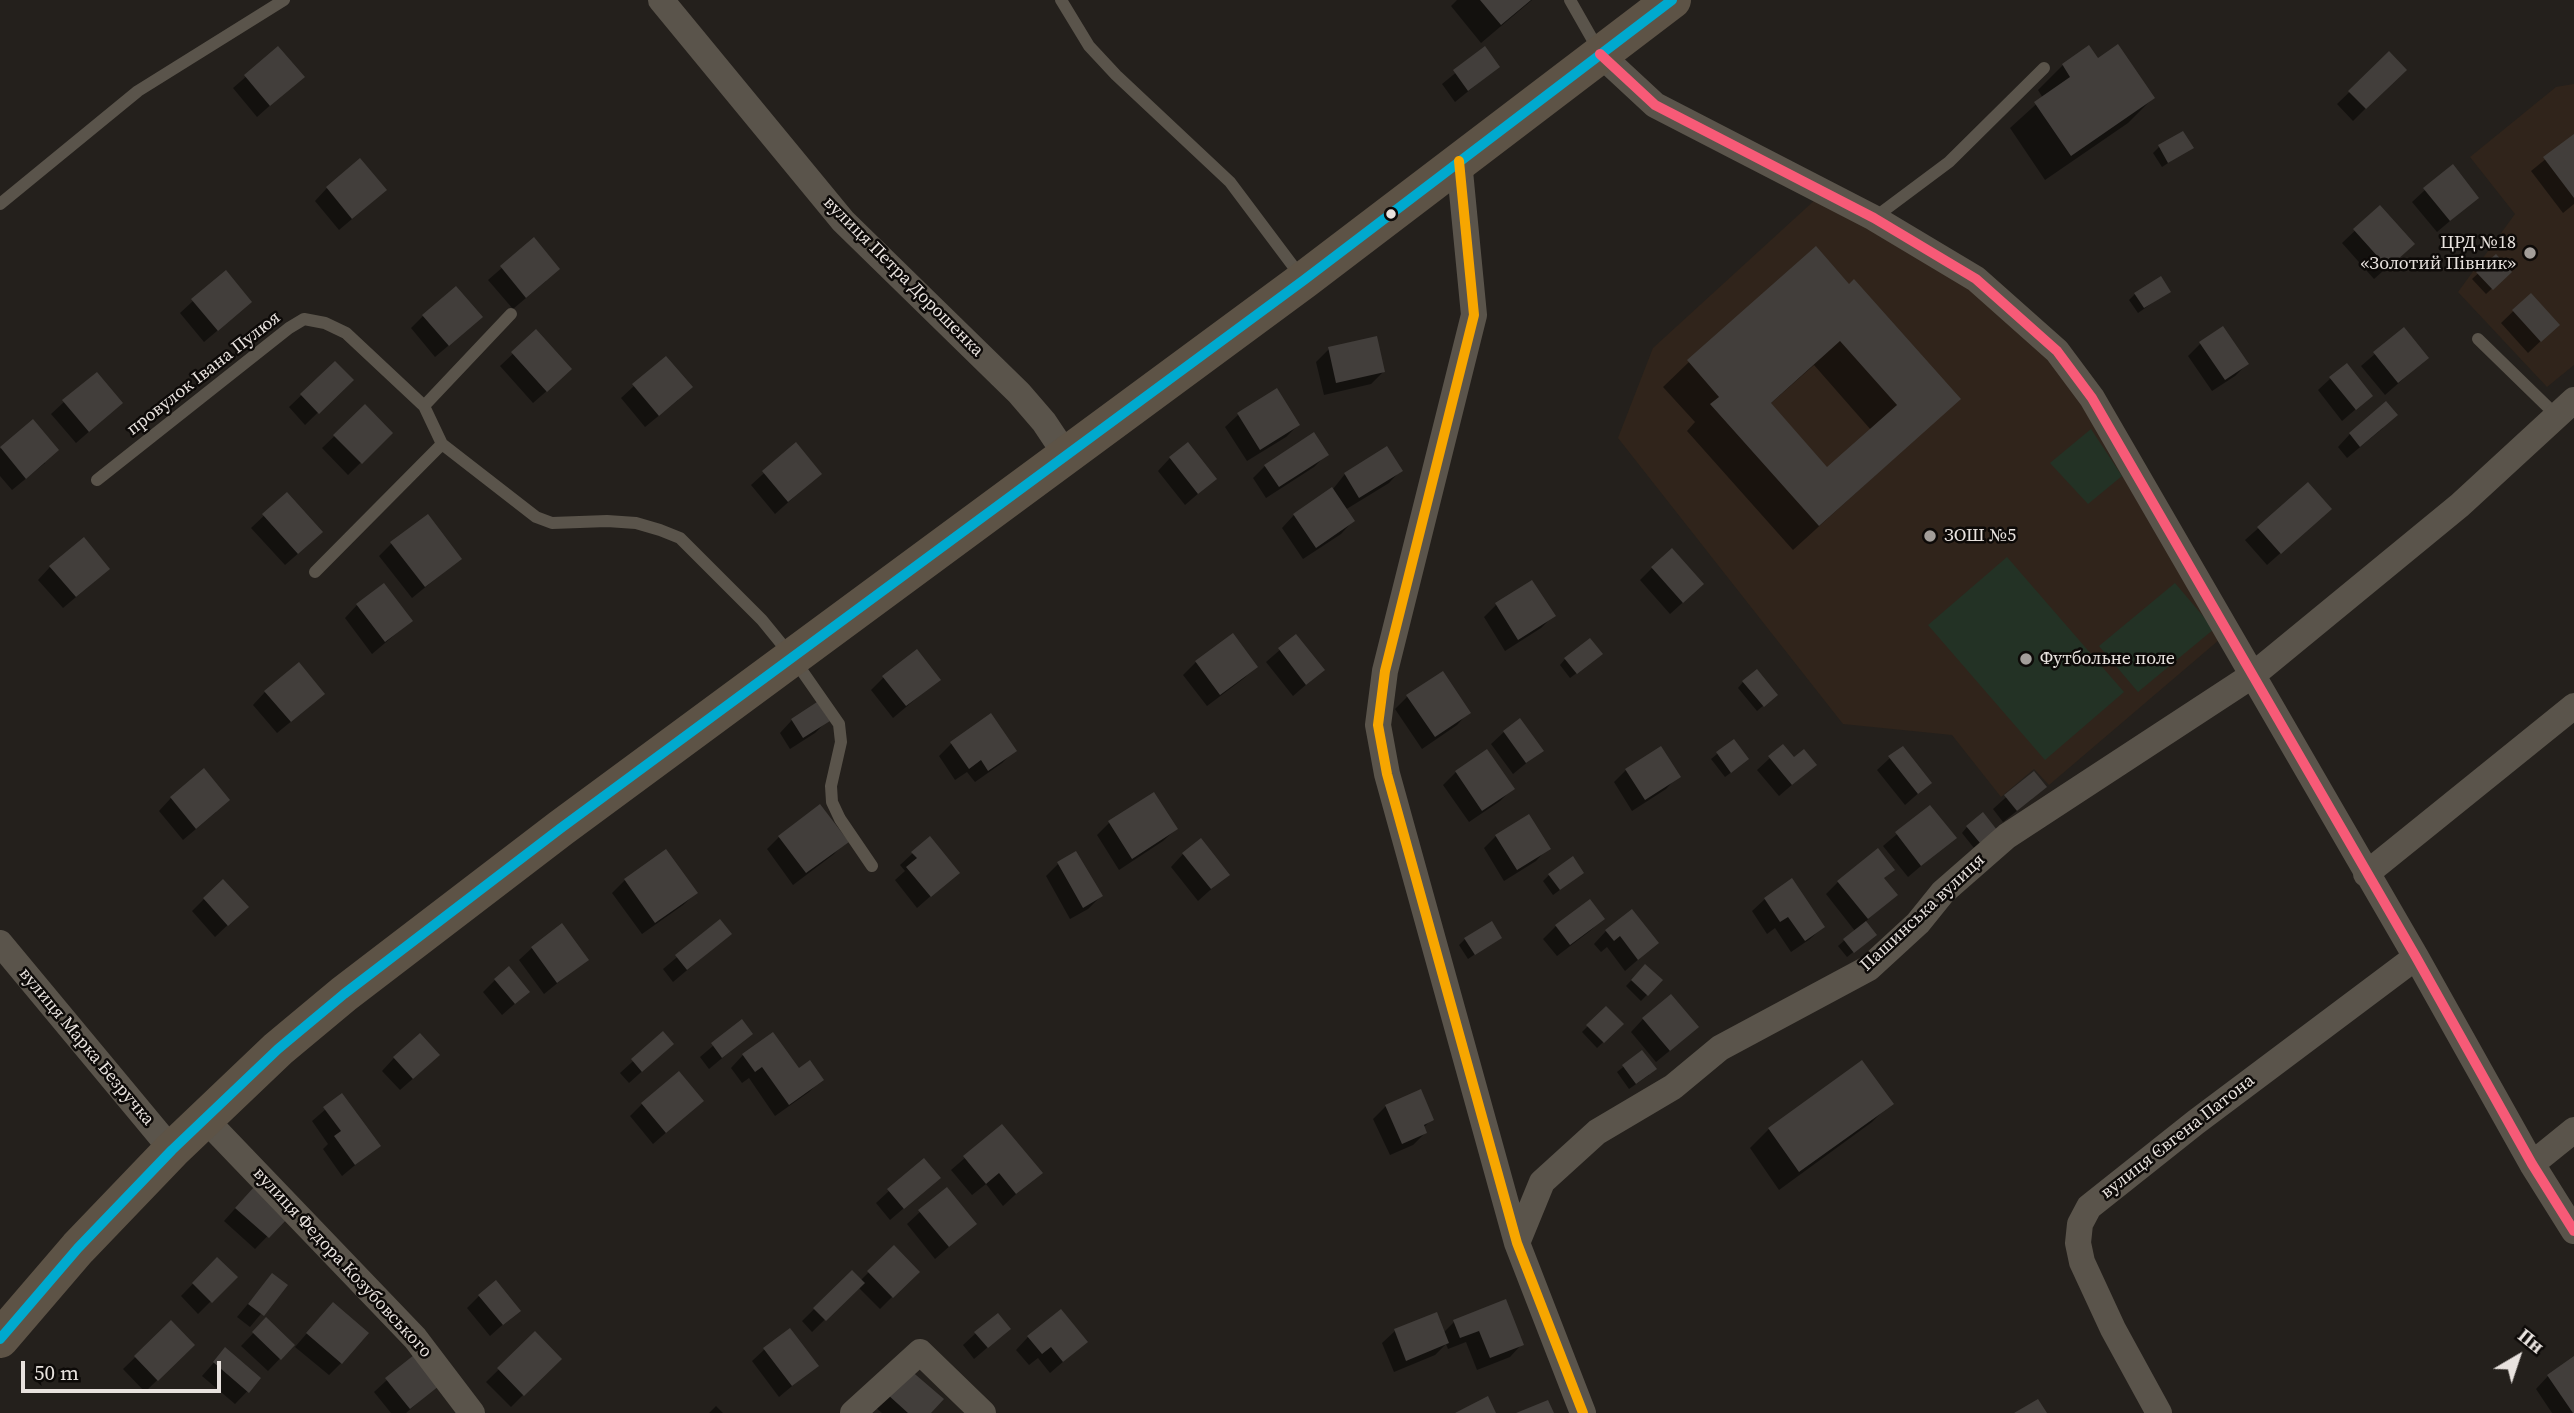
<!DOCTYPE html>
<html>
<head>
<meta charset="utf-8">
<style>
  body { margin:0 }
  #map { position:relative; width:2574px; height:1413px; overflow:hidden; background:#24201c; font-family:"Source Serif 4",serif }
  canvas { display:block }
  .north { position:absolute; left:2483px; top:1322px; width:70px; height:70px; -webkit-text-stroke:5px #0d0a08; paint-order:stroke; rotate:39deg; font-size:19px; font-weight:700; line-height:28px; text-align:center; color:#e8e2de }
  .north::after { content:''; display:block; margin:auto; width:24px; height:32px; background:#e8e2de; clip-path:polygon(50% 0,100% 100%,50% 72%,0 100%) }
  .scale { position:absolute; left:21px; top:1361px; width:200px; height:32px; box-sizing:border-box; border:4px solid #e8e2de; border-top:0; padding-left:9px; font-size:21px; line-height:24px; white-space:nowrap; color:#e8e2de; -webkit-text-stroke:5px #0d0a08; paint-order:stroke }
</style>
</head>
<body>
<div id="map">
<canvas width="2574" height="1413"></canvas>
<div class="north">Пн</div>
<div class="scale">50 m</div>
</div>
<script>
const context = document.querySelector('canvas').getContext('2d');
context.lineJoin = 'round';
function fill(path, color) {
  context.fillStyle = color;
  context.fill(path, 'evenodd');
}
function poly(rows) {
  const path = new Path2D();
  for (const r of rows) {
    path.moveTo(r[0], r[1]);
    for (let i = 2; i < r.length; i += 2) path.lineTo(r[i], r[i + 1]);
  }
  return path;
}
function stroke(path, color, width, dash) {
  context.strokeStyle = color;
  context.lineWidth = width;
  context.lineCap = dash ? 'butt' : 'round';
  context.setLineDash(dash || []);
  context.stroke(path);
}
function label(font, color, halo, rows, align = 'center') {
  context.font = font + ' "Source Serif 4",serif';
  context.lineWidth = 5;
  context.setLineDash([]);
  context.textBaseline = 'middle';
  context.strokeStyle = halo;
  context.fillStyle = color;
  for (const [text, x, y, turn = 0] of rows) {
    context.save();
    context.translate(x, y);
    context.rotate((+turn || 0) * Math.PI / 180);
    context.textAlign = isNaN(turn) ? turn : align;
    if (halo) context.strokeText(text, 0, 0);
    context.fillText(text, 0, 0);
    context.restore();
  }
}
const built = poly([
  [2574,84,2574,365,2547,387,2458,292,2515,214,2470,157,2556,87],
  [1817,198,1970,281,2055,359,2226,634,2049,785,2034,769,2001,797,1952,735,1843,724,1618,438,1653,348]
]);
const green = poly([
  [2091,429,2122,476,2088,504,2050,463],
  [2007,557,2124,692,2045,760,1928,625],
  [2175,583,2214,629,2138,692,2099,646]
]);
const shadow = poly([
  [1457,0,1532,0,1481,43,1451,6],
  [2089,47,2098,60,2153,98,2128,123,2045,180,2010,128,2043,98,2038,90,2063,65],
  [278,49,302,77,257,117,233,88],
  [1485,49,1498,67,1455,102,1442,84],
  [2389,54,2404,70,2353,121,2337,104],
  [2574,136,2574,204,2563,213,2531,171],
  [2159,147,2191,148,2162,167,2153,153],
  [327,188,372,202,339,230,315,201],
  [2425,190,2477,198,2437,232,2412,202],
  [2380,207,2400,256,2374,279,2342,243],
  [534,240,546,281,513,309,488,280],
  [2496,257,2510,272,2486,294,2472,279],
  [1849,286,1959,399,1793,550,1687,431,1695,422,1663,387,1689,362],
  [1814,365,1871,430,1827,469,1770,404],
  [2168,292,2138,313,2129,300,2135,294],
  [2530,295,2545,337,2528,353,2501,323],
  [193,301,237,314,204,342,180,313],
  [423,316,468,329,435,357,411,328],
  [2404,329,2427,358,2385,395,2361,366],
  [536,332,557,382,533,403,500,366],
  [2201,343,2247,364,2235,376,2212,391,2188,356],
  [1329,349,1383,372,1371,384,1324,395,1316,362],
  [335,363,351,380,305,425,289,407],
  [2331,378,2371,396,2342,421,2318,390],
  [634,386,678,400,645,427,621,398],
  [1276,390,1298,425,1286,437,1247,461,1225,427,1238,415],
  [64,402,108,415,76,443,51,414],
  [365,407,391,433,348,475,322,448],
  [33,421,45,463,12,490,0,476,0,449],
  [2383,428,2347,458,2338,447,2350,434],
  [795,445,820,474,775,514,751,485],
  [1326,455,1314,467,1266,498,1253,478,1265,466],
  [1170,458,1215,479,1185,505,1158,471],
  [1401,470,1389,483,1345,510,1353,521,1341,534,1303,559,1282,528,1294,515,1333,489,1345,474],
  [2308,484,2330,509,2267,565,2245,540],
  [287,494,309,544,285,565,251,528],
  [392,543,460,559,412,598,379,556],
  [50,567,95,581,63,608,38,580],
  [1652,568,1690,596,1670,614,1640,580],
  [357,605,411,621,372,654,345,618],
  [1496,605,1553,616,1541,628,1505,651,1484,617],
  [1296,636,1323,670,1293,696,1266,662],
  [1565,659,1595,659,1570,678,1560,665],
  [1196,662,1256,667,1243,679,1207,706,1183,675],
  [884,677,938,680,893,718,871,690],
  [1743,682,1770,700,1757,711,1738,688],
  [265,692,310,706,277,733,253,705],
  [1407,697,1469,712,1457,725,1422,749,1395,709],
  [990,716,1015,750,1002,763,975,782,967,772,955,780,939,756,951,744],
  [792,720,827,721,815,733,790,749,780,733],
  [1504,732,1541,751,1513,774,1491,744],
  [1733,741,1741,765,1725,777,1711,759],
  [1783,746,1794,760,1815,765,1779,796,1757,770],
  [1487,751,1512,789,1500,801,1469,822,1443,785,1456,772],
  [1890,758,1930,783,1905,805,1877,770],
  [1626,770,1678,776,1666,789,1632,811,1614,782],
  [2033,773,2032,799,2003,822,1993,809],
  [1153,794,1176,829,1163,841,1119,870,1097,835,1109,823],
  [171,798,216,812,183,840,159,811],
  [1929,807,1954,838,1908,877,1883,846],
  [1967,827,1989,835,1974,848,1962,833],
  [1496,836,1548,848,1536,861,1504,881,1484,848],
  [779,837,846,841,834,854,793,885,767,849],
  [666,851,696,893,683,905,642,934,612,893,625,880],
  [913,853,957,873,917,908,895,880,905,871,900,865],
  [1183,854,1228,874,1198,901,1171,867],
  [1058,864,1101,896,1088,909,1070,919,1046,876],
  [1549,875,1576,878,1553,895,1543,881],
  [1883,879,1895,895,1865,922,1875,935,1847,957,1838,946,1855,931,1826,894,1838,882],
  [204,899,234,919,215,937,192,911],
  [1765,899,1823,927,1810,939,1791,952,1775,928,1767,934,1752,911],
  [1590,901,1603,919,1590,931,1557,956,1543,939,1556,926],
  [720,921,730,934,673,982,663,969],
  [1606,931,1657,943,1625,971,1607,947,1601,952,1594,944],
  [1500,937,1468,959,1459,945,1465,939],
  [532,948,586,960,544,994,519,960],
  [1645,966,1660,981,1641,1001,1626,986],
  [495,980,528,992,502,1015,483,992],
  [1606,1008,1622,1024,1597,1048,1582,1032],
  [1643,1019,1684,1039,1656,1062,1631,1032],
  [741,1022,751,1034,709,1069,700,1057],
  [663,1034,659,1056,629,1083,620,1073],
  [1642,1052,1649,1075,1629,1089,1617,1072],
  [743,1055,798,1071,821,1080,809,1092,775,1116,749,1078,742,1083,731,1068],
  [394,1058,425,1068,400,1090,382,1071],
  [1861,1063,1891,1103,1872,1122,1779,1190,1750,1148,1769,1129],
  [341,1096,378,1146,342,1176,323,1149,328,1144,312,1121],
  [702,1101,653,1144,630,1116,642,1104],
  [1386,1106,1432,1119,1423,1128,1425,1133,1413,1145,1390,1155,1373,1119],
  [1002,1126,1040,1172,1003,1206,986,1184,972,1195,951,1170],
  [939,1178,890,1220,876,1203,889,1191],
  [241,1202,285,1218,255,1249,224,1221],
  [920,1212,975,1224,935,1259,907,1224],
  [894,1247,917,1272,880,1309,858,1287,812,1332,802,1321,852,1272,860,1281],
  [217,1259,235,1277,198,1314,181,1296],
  [272,1275,285,1285,250,1327,237,1317],
  [479,1296,518,1311,490,1336,467,1308],
  [321,1317,341,1363,329,1375,295,1347],
  [266,1320,293,1345,268,1371,241,1346],
  [1454,1322,1522,1344,1510,1357,1477,1370,1466,1342,1448,1349,1446,1344,1435,1355,1394,1372,1382,1343,1395,1331,1443,1333],
  [171,1323,193,1345,145,1392,123,1369],
  [1009,1329,974,1359,963,1345,976,1333],
  [535,1334,559,1359,511,1407,486,1382],
  [1028,1337,1086,1342,1050,1373,1038,1358,1029,1365,1016,1350],
  [765,1349,816,1366,779,1397,752,1361],
  [225,1350,259,1379,235,1404,202,1376],
  [2574,1358,2574,1413,2552,1413,2536,1389,2548,1376],
  [387,1380,437,1386,406,1413,391,1413,374,1392],
  [897,1383,929,1413,882,1413,875,1407],
  [716,1406,723,1413,709,1413]
]);
const building = poly([
  [1480,0,1531,0,1501,25],
  [2118,44,2155,98,2071,156,2034,102,2070,77,2062,64,2089,45,2098,58],
  [278,46,305,77,270,106,244,75],
  [1485,46,1500,67,1468,91,1453,70],
  [2389,51,2407,70,2366,109,2348,91],
  [2183,131,2194,148,2168,163,2158,145],
  [2574,134,2574,198,2543,157],
  [360,158,387,190,352,219,326,187],
  [2453,164,2479,198,2450,221,2423,188],
  [2380,205,2415,244,2388,268,2353,229],
  [534,237,560,269,526,298,500,266],
  [1816,246,1849,284,1854,279,1961,399,1819,526,1710,404,1719,397,1687,360],
  [1840,341,1897,405,1827,467,1771,403],
  [2496,254,2512,272,2493,290,2476,272],
  [226,270,252,302,218,331,191,299],
  [2161,276,2171,292,2144,308,2134,293],
  [456,286,483,317,449,346,422,315],
  [2531,293,2560,325,2541,342,2512,310],
  [2223,326,2249,364,2225,380,2199,342],
  [2404,327,2429,358,2398,383,2373,352],
  [536,329,572,369,547,392,511,352],
  [1377,336,1385,372,1336,383,1328,347],
  [666,356,693,387,659,416,632,384],
  [335,361,354,380,319,414,300,394],
  [2347,363,2373,396,2356,410,2329,377],
  [97,372,123,403,89,432,62,400],
  [1277,388,1300,425,1260,450,1237,413],
  [2386,401,2398,415,2360,447,2349,433],
  [365,404,393,433,362,464,333,435],
  [33,419,59,450,26,479,0,447],
  [1314,432,1329,455,1279,487,1264,465],
  [796,442,822,474,788,502,762,471],
  [1188,442,1217,479,1198,494,1169,457],
  [1387,446,1403,471,1359,498,1344,473],
  [2308,482,2332,509,2281,554,2257,527],
  [1332,487,1355,521,1316,548,1293,514],
  [287,492,323,532,298,554,262,514],
  [428,514,462,559,425,587,390,542],
  [84,537,110,569,76,597,49,566],
  [1672,548,1704,584,1683,603,1651,567],
  [1532,580,1556,616,1518,640,1495,603],
  [384,583,413,621,385,642,356,604],
  [1233,633,1258,667,1220,695,1195,661],
  [1296,634,1325,670,1306,685,1278,648],
  [1590,638,1603,654,1577,674,1564,658],
  [917,649,941,680,906,706,882,676],
  [299,662,325,694,291,722,264,691],
  [1757,669,1778,695,1764,707,1742,681],
  [1443,671,1471,713,1435,737,1406,695],
  [817,702,830,721,803,738,791,719],
  [991,713,1017,751,988,771,981,760,969,769,950,742],
  [1520,718,1544,751,1526,763,1503,731],
  [1734,739,1749,759,1731,773,1716,752],
  [1783,744,1794,757,1804,749,1817,765,1792,785,1768,756],
  [1661,746,1681,777,1645,800,1625,769],
  [1903,746,1932,783,1918,794,1888,756],
  [1487,749,1515,789,1482,811,1455,771],
  [204,768,230,800,196,829,170,797],
  [2034,771,2047,787,2017,811,2004,795],
  [1154,792,1178,829,1132,859,1108,821],
  [820,804,849,842,806,873,778,836],
  [1930,805,1957,838,1921,866,1895,832],
  [1983,812,1997,830,1980,843,1966,826],
  [1529,814,1551,849,1517,870,1495,835],
  [930,836,960,873,931,897,906,867,917,858,911,852],
  [1201,838,1230,875,1211,889,1182,853],
  [1878,848,1895,870,1884,878,1898,895,1868,919,1837,881],
  [666,849,698,893,655,923,624,879],
  [1076,851,1103,896,1083,908,1057,862],
  [1573,856,1584,873,1560,890,1548,874],
  [1792,878,1825,927,1805,941,1788,917,1780,922,1764,898],
  [223,879,249,907,228,926,203,898],
  [1590,899,1605,919,1570,945,1555,925],
  [1632,909,1659,943,1638,960,1620,936,1614,941,1605,930],
  [720,919,732,934,687,970,675,955],
  [1492,921,1502,938,1475,955,1464,938],
  [1866,921,1877,935,1854,953,1843,939],
  [562,923,589,960,557,983,531,947],
  [1645,964,1663,980,1648,996,1631,980],
  [509,966,530,992,515,1004,494,979],
  [1671,994,1699,1027,1670,1051,1642,1018],
  [1606,1006,1624,1024,1604,1043,1586,1025],
  [742,1019,753,1034,722,1058,711,1043],
  [663,1031,674,1044,642,1072,631,1059],
  [773,1032,799,1068,810,1060,824,1080,789,1105,762,1067,755,1072,742,1054],
  [420,1033,440,1055,413,1079,393,1057],
  [1642,1050,1657,1069,1636,1084,1622,1065],
  [1862,1060,1894,1104,1799,1172,1768,1128],
  [679,1071,704,1101,666,1133,641,1103],
  [1421,1089,1434,1120,1424,1125,1427,1133,1402,1144,1385,1105],
  [342,1093,381,1146,355,1165,334,1136,341,1131,323,1107],
  [1002,1124,1043,1173,1016,1194,999,1173,986,1184,963,1156],
  [924,1158,941,1178,904,1209,887,1189],
  [254,1187,288,1218,269,1238,235,1208],
  [947,1187,977,1224,949,1247,918,1210],
  [894,1245,920,1272,893,1298,867,1271],
  [217,1257,238,1277,212,1303,192,1283],
  [852,1270,865,1283,826,1321,813,1308],
  [272,1273,288,1285,264,1316,248,1304],
  [496,1280,521,1311,503,1325,478,1295],
  [1506,1299,1524,1345,1490,1358,1479,1331,1460,1338,1453,1320],
  [333,1302,369,1333,342,1364,306,1333],
  [1061,1309,1088,1342,1063,1362,1051,1347,1042,1354,1027,1336],
  [1437,1312,1449,1343,1406,1361,1394,1329],
  [998,1313,1011,1329,988,1348,974,1332],
  [266,1317,295,1345,281,1360,252,1332],
  [171,1320,195,1345,158,1381,134,1356],
  [790,1328,819,1366,792,1386,763,1348],
  [535,1331,562,1359,524,1396,497,1368],
  [225,1347,261,1378,249,1393,213,1362],
  [414,1355,439,1386,410,1409,385,1378],
  [2574,1356,2574,1413,2573,1413,2547,1375],
  [909,1369,944,1399,931,1413,908,1413,887,1394],
  [1488,1396,1496,1413,1455,1413],
  [2038,1399,2047,1413,2014,1413],
  [1548,1400,1554,1413,1516,1413]
]);
const service = poly([
  [1061,0,1089,46,1116,75,1230,182,1302,278],
  [1570,0,1599,51],
  [0,204,138,91,284,0],
  [1874,218,1949,162,2044,68],
  [2478,339,2556,415],
  [424,406,511,314],
  [97,480,289,328,304,319,325,323,346,333,424,406,442,444,536,517,552,523,607,521,636,523,660,530,680,538,762,620,793,658,839,724,841,742,831,786,832,802,840,819,872,866],
  [315,572,442,444]
]);
const minor = poly([
  [661,0,843,221,1019,393,1044,422,1066,455],
  [1600,54,1655,105,1874,218,1976,279,2057,351,2092,398,2416,957,2532,1164,2574,1231],
  [1459,161,1474,315,1385,671,1378,725,1387,774,1517,1243,1583,1413],
  [2366,874,2574,706],
  [0,943,172,1150],
  [205,1119,415,1338,472,1413],
  [2532,1164,2574,1130],
  [1517,1243,1542,1182,1597,1132,1673,1087,1720,1048,1869,968,1918,923,1943,892,2007,836,2253,675,2460,505,2574,400],
  [853,1413,920,1352,983,1413],
  [2159,1413,2113,1329,2082,1262,2078,1243,2080,1224,2089,1207,2196,1122,2416,957]
]);
const trunk = poly([
  [0,1339,78,1248,172,1150,278,1049,344,994,561,828,1304,280,1672,0]
]);
const bus1 = poly([
  [0,1339,78,1248,172,1150,278,1049,344,994,561,828,1304,280,1672,0]
]);
const bus2 = poly([
  [1600,54,1655,105,1874,218,1976,279,2057,351,2092,398,2416,957,2532,1164,2574,1231]
]);
const bus3 = poly([
  [1459,161,1474,315,1385,671,1378,725,1387,774,1517,1243,1583,1413]
]);
const markers = [
  [1391,214,6,"#e8e2de"],
  [2530,253,7,"#a39e9a"],
  [1930,536,7,"#a39e9a"],
  [2026,659,7,"#a39e9a"]
];
const poiNames = [
  ["ЦРД №18",2516,243,"right"],
  ["«Золотий Півник»",2516,264,"right"],
  ["ЗОШ №5",1944,536],
  ["Футбольне поле",2040,659]
];
const streetNames = [
  ["вулиця Петра Дорошенка",903,277,45],
  ["провулок Івана Пулюя",204,374,-38],
  ["Пашинська вулиця",1923,913,-43],
  ["вулиця Марка Безручка",86,1047,50],
  ["вулиця Євгена Патона",2178,1137,-38],
  ["вулиця Федора Козубовського",342,1263,47]
];
fill(built, '#30241b');
fill(green, '#233225');
fill(shadow, '#0007');
fill(building, '#423e3b');
stroke(service, '#5a544b', 12);
stroke(minor, '#5a544b', 26);
stroke(trunk, '#5d5346', 38);
stroke(bus1, '#00a9ce', 10);
stroke(bus2, '#f75a77', 10);
stroke(bus3, '#f7a600', 10);
for (const [x, y, r, color] of markers) {
  const dot = new Path2D();
  dot.arc(x, y, r, 0, 2 * Math.PI);
  context.fillStyle = color;
  context.fill(dot);
  stroke(dot, '#0d0a08', 2.5);
}
label('18px', '#e8e2de', '#0d0a08', poiNames, 'left');
label('18px', '#e8e2de', '#0d0a08', streetNames);
</script>
</body>
</html>
